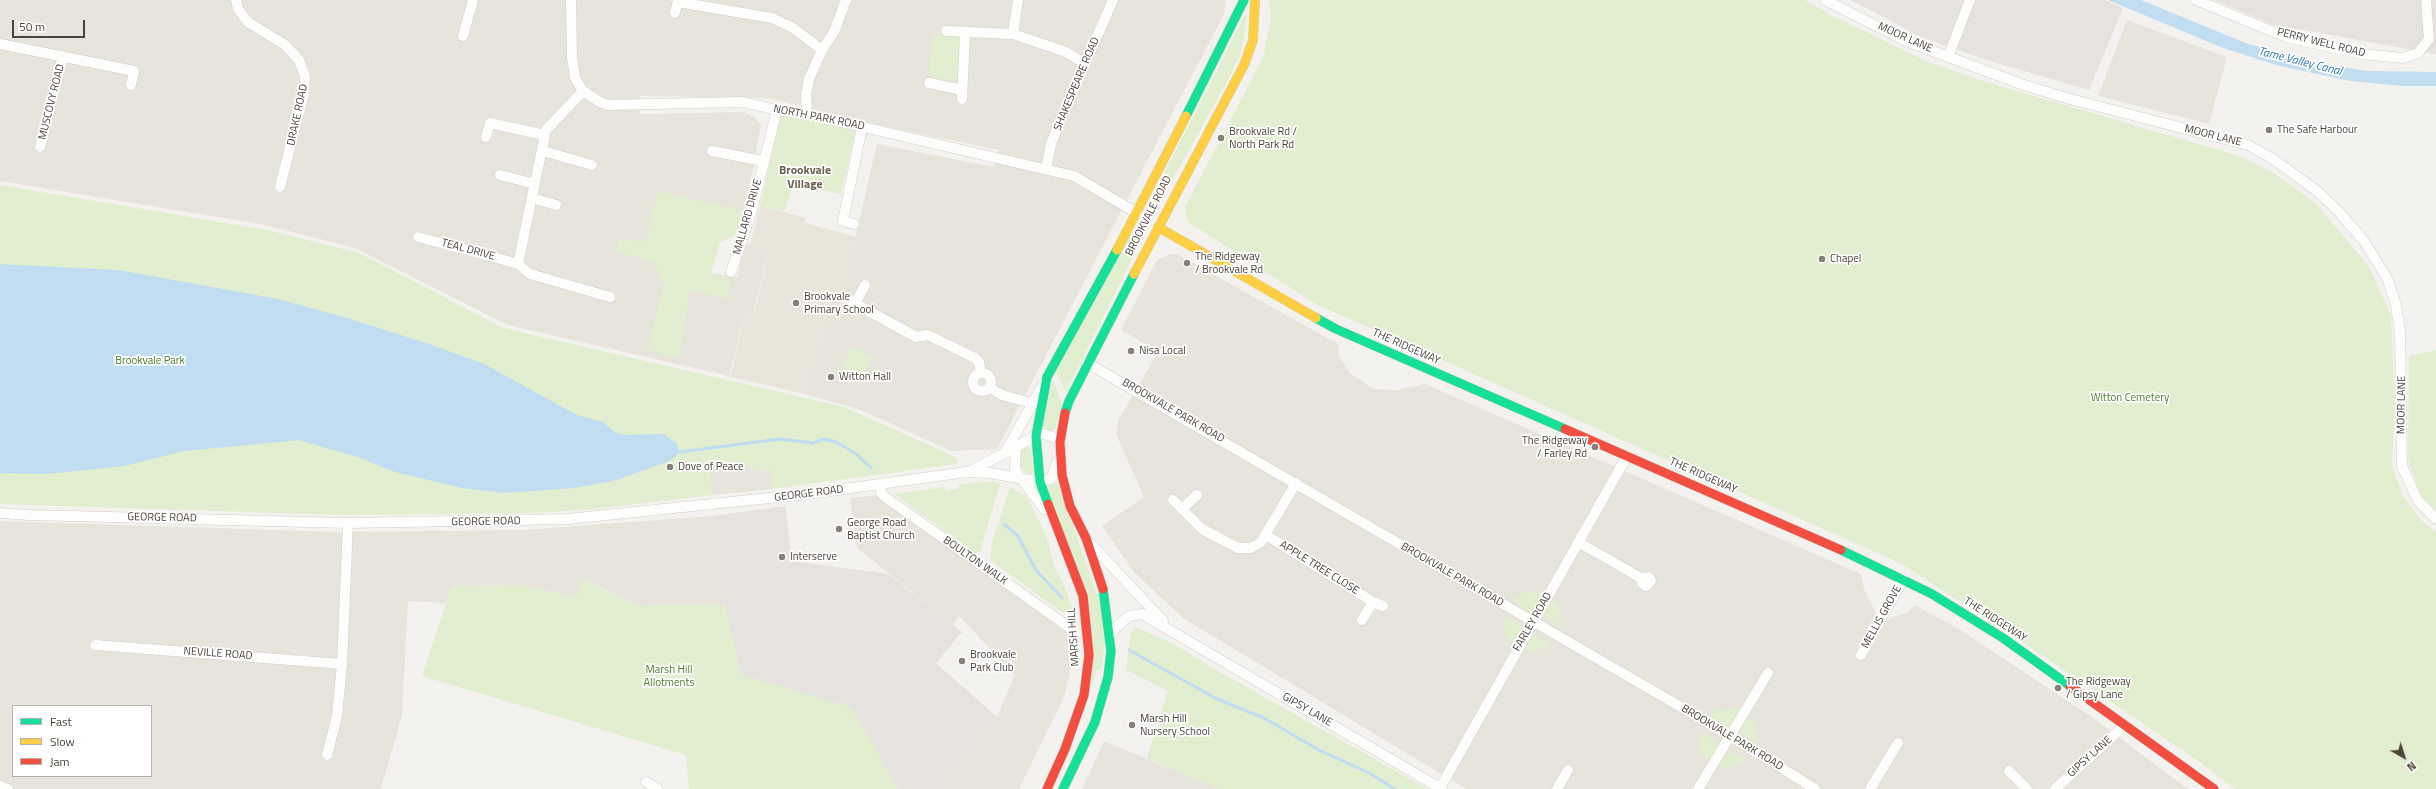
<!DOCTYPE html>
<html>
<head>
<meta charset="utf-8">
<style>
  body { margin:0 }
  #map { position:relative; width:2436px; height:789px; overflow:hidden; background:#f4f2ee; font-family:"Titillium Web",sans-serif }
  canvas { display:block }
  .legend { position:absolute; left:12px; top:705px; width:140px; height:72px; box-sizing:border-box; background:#fff; border:1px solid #b7b4b0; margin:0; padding:5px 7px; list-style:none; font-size:12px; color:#4b4439 }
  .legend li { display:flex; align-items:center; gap:8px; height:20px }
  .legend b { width:20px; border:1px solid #b7b4b0 }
  .north { position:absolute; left:2384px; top:737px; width:40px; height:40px; -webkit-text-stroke:3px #fff; paint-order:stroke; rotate:141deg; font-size:11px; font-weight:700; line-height:16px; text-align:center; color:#4b4439 }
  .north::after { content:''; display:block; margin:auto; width:14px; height:18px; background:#4b4439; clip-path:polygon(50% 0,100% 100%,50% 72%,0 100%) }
  .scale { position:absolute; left:12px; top:20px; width:73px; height:18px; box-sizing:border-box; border:2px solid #4b4439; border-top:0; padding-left:5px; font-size:12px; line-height:14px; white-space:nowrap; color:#4b4439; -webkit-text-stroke:3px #fff; paint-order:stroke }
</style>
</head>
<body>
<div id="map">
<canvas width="2436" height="789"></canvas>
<ul class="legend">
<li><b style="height:5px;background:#16e098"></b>Fast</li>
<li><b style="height:5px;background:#ffcf43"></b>Slow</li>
<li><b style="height:5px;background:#f24e42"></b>Jam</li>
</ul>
<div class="north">N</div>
<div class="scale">50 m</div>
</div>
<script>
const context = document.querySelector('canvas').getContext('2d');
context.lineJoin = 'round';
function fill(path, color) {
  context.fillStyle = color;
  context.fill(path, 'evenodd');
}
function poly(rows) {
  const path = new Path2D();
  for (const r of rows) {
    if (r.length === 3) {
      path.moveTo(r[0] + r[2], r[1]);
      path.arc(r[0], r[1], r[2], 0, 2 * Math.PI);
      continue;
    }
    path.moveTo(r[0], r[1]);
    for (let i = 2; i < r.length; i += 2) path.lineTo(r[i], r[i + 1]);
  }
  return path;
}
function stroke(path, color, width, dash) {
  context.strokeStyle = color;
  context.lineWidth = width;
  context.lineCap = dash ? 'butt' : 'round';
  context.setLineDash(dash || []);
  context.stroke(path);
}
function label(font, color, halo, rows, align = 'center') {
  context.font = font + ' "Titillium Web",sans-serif';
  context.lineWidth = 3.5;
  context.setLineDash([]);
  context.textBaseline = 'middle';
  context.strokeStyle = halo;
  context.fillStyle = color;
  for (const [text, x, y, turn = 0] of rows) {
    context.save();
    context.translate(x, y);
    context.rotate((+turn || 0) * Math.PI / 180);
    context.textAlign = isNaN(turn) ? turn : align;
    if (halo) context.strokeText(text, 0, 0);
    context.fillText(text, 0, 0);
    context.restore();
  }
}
const residential = poly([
  [0,0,1226,0,1224,14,997,449,951,451,861,410,805,394,807,381,848,269,877,144,994,167,999,150,882,126,768,98,640,96,640,114,744,112,754,117,761,124,745,211,737,234,720,242,711,273,737,277,746,244,769,250,754,310,746,308,729,376,508,325,359,250,344,245,261,224,0,181],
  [2127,20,2227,57,2209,124,2098,96],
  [1171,254,1177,254,1338,344,1339,356,1351,374,1374,389,1396,390,1425,384,1861,574,1864,589,1876,613,1855,654,1865,658,1888,619,1908,612,1915,605,1957,628,2089,715,2188,789,1466,789,1183,618,1134,572,1102,526,1144,497,1116,434,1118,421,1158,352,1121,330,1157,260],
  [742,466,757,471,773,470,772,489,712,495,709,467],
  [878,495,1067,633,1071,643,1072,663,1064,697,1019,789,944,789,997,717,1015,675,959,616,953,625,857,548,850,498],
  [712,516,725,605,640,606,585,580,577,598,523,585,452,586,446,603,408,601,402,715,381,789,0,789,0,521,337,532,523,530],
  [13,706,151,706,151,776,13,776],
  [1104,741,1221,789,1082,789]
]);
const industrial = poly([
  [1851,0,2104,0,2123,8,2089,90,1987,60,1921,37],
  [2214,0,2436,0,2436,54,2271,24],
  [785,506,792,561,888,574,962,632,936,663,997,717,944,789,898,789,850,707,741,675,725,605,712,516]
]);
const education = poly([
  [760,205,806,218,805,223,857,237,848,269,807,381,805,394,730,377,746,308,755,310,769,250,750,245]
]);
const green = poly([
  [1269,0,1805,0,1828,14,1931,63,1986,82,2239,156,2272,172,2315,203,2368,265,2391,315,2395,403,2392,465,2402,495,2421,520,2436,532,2436,789,2236,789,2194,758,2009,633,1900,563,1316,304,1188,222,1185,207,1263,58,1271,19],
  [1245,15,1247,15,1242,48,1231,74,1157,208,1154,211,1148,205],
  [934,35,957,36,962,40,958,79,953,81,934,78,929,73,932,38],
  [781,115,856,130,841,194,793,184,785,211,760,205],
  [0,185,267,230,359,253,503,328,844,407,945,452,957,459,957,464,772,489,772,470,757,471,742,466,710,467,712,495,594,509,536,513,342,515,0,504],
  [658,191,745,211,737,234,720,242,711,273,731,278,727,299,690,290,679,358,647,350,664,284,652,261,616,252,619,238,645,242],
  [1132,232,1141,234,1142,239,1066,392,1056,371],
  [851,347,872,357,860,383,839,372],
  [2436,350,2436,510,2420,494,2408,459,2409,356],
  [1053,380,1062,403,1055,430,1047,430,1042,426],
  [1029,444,1034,472,1028,475,1019,463,1018,452],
  [993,481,1000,484,980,552,975,553,894,494,944,487,946,491,959,488,959,484],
  [1058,482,1101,607,1105,641,1101,671,1096,670,1091,687,1093,645,1045,487],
  [1010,487,1027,497,1045,533,1055,568,1065,587,1072,610,1063,613,990,560,992,543],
  [584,580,640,606,725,605,741,675,851,707,898,789,689,789,686,755,422,676,452,586,523,585,577,598],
  [1530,591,1545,593,1531,612,1512,601,1519,595],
  [1552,600,1560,609,1561,628,1543,616],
  [1506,616,1522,626,1522,631,1513,644,1506,638,1504,624],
  [1135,627,1174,644,1216,670,1428,789,1221,789,1147,758,1168,691,1126,670,1131,633],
  [1532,634,1551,644,1531,652,1522,649],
  [1735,707,1741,709,1727,729,1708,717,1715,712],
  [1748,716,1756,725,1757,744,1739,732],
  [1702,732,1718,742,1718,747,1709,760,1702,754,1700,746],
  [1728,750,1747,760,1727,769,1718,765]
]);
const water = poly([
  [2108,0,2141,0,2248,44,2320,63,2367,71,2436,72,2436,86,2402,86,2351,81,2280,66,2223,48],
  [0,264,118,270,278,299,347,318,429,344,484,364,577,415,603,422,613,431,623,435,664,434,677,444,679,452,673,459,664,463,613,481,574,488,506,493,462,488,395,472,358,457,299,440,184,451,124,466,46,474,0,473]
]);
const stream = poly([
  [679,452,780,439,813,443,824,439,836,442,855,453,871,468],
  [1004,524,1018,536,1036,570,1062,598],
  [1129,650,1217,699,1264,718,1319,750,1369,773,1395,789]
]);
const street = poly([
  [236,0,238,9,248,22,285,45,299,60,305,76,304,93,280,187],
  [571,0,572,57,575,78,583,91,600,102,608,105,743,102,777,110,807,114,1074,176,1137,213],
  [1825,0,1906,41,2021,84,2066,98,2248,145,2273,159,2317,191,2339,212,2364,241,2388,280,2396,305,2400,332,2402,466,2418,501,2436,519],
  [2196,0,2286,37,2362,54,2403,58,2418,53,2429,39,2426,0],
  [678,2,772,18,793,28,822,50],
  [675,13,678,0],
  [946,31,1013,34,1066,52,1084,63],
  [1013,34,1018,0],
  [463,36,473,0],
  [0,44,134,71,131,85],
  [1948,57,1970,0],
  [929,83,962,90],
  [962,99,965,33],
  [807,114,806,95,809,79,822,50,834,32,846,0],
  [486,137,490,123,545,135],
  [40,147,63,56],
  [543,151,592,165],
  [712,151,763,161],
  [1046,169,1051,144,1061,118,1113,0],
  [500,175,535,184],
  [532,198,556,205],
  [854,224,843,221,862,127],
  [418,237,504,260,518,264,530,274,610,297],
  [518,264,546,130,583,91],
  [731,272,752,210,777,110],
  [845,298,916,337,928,335,975,358,979,362,981,373],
  [855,304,865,285],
  [1087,363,1731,736,1815,789],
  [982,382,9],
  [990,388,1002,395,1031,403],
  [1016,447,1015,470,1044,509],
  [1006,451,1044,383],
  [969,472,1036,436,1044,434,1053,437,1060,442,1060,446],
  [880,484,881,493,885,497,1076,632],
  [1173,500,1202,529,1238,548,1251,548,1261,542,1296,483],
  [1182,509,1197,495],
  [0,513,29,515,348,523,568,519,808,494,966,472,990,473,1040,482,1051,479,1057,462],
  [1266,535,1373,602,1383,606],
  [1578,542,1641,578,1649,577,1651,581,1646,586,1642,583,1641,578],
  [1090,543,1163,621],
  [1362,620,1373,602],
  [1110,633,1129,616,1142,614,1442,789],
  [95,645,342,664],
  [1861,655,1903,579],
  [327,755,337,716,342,664,348,523],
  [2009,771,2027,789],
  [646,782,658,789],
  [0,786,8,789],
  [1440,788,1627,456],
  [1557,789,1568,770],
  [1698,789,1768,673],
  [1870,789,1898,743],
  [2055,789,2125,725]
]);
const fast = poly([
  [1186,116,1244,0],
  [1316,318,1336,329,1565,429],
  [1065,413,1069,401,1134,274],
  [1048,504,1040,482,1036,436,1047,377,1117,250],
  [1841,550,1932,594,2003,638,2070,686],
  [1063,789,1095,722,1108,677,1111,651,1103,589]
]);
const slow = poly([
  [1158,227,1316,318],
  [1117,250,1186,116],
  [1134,274,1244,65,1253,40,1255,0]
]);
const jam = poly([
  [1065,413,1060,442,1062,475,1070,506,1086,538,1103,589],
  [1565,429,1841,550],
  [2070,686,2214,789],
  [1047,789,1065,749,1084,695,1089,655,1083,596,1048,504]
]);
const markers = [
  [2269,130,4,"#868178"],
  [1221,138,4,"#868178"],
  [1822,259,4,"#868178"],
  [1187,263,4,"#868178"],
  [796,303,4,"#868178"],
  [1131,351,4,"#868178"],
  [831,377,4,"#868178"],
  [1595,447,4,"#868178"],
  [670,467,4,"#868178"],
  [839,529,4,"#868178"],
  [782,557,4,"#868178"],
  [962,661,4,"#868178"],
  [2058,688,4,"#868178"],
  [1132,725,4,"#868178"]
];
const streetNames = [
  ["MOOR LANE",1905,38,24],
  ["PERRY WELL ROAD",2321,43,14],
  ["SHAKESPEARE ROAD",1077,84,-67],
  ["MUSCOVY ROAD",52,102,-76],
  ["DRAKE ROAD",298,115,-78],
  ["NORTH PARK ROAD",819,118,11],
  ["MOOR LANE",2213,136,14],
  ["BROOKVALE ROAD",1149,216,-63],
  ["MALLARD DRIVE",748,217,-74],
  ["TEAL DRIVE",468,250,15],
  ["THE RIDGEWAY",1406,347,24],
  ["MOOR LANE",2402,405,-89],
  ["BROOKVALE PARK ROAD",1173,411,30],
  ["THE RIDGEWAY",1703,476,24],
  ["GEORGE ROAD",809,494,-7],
  ["GEORGE ROAD",162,518,1],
  ["GEORGE ROAD",486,522,-1],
  ["BOULTON WALK",975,561,35],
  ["APPLE TREE CLOSE",1319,568,32],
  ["BROOKVALE PARK ROAD",1452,575,30],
  ["MELLIS GROVE",1882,617,-61],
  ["THE RIDGEWAY",1995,620,33],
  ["FARLEY ROAD",1533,622,-60],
  ["MARSH HILL",1074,637,-94],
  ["NEVILLE ROAD",218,654,4],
  ["GIPSY LANE",1307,710,30],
  ["BROOKVALE PARK ROAD",1732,738,31],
  ["GIPSY LANE",2090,757,-42]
];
const poiNames = [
  ["The Safe Harbour",2277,130],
  ["Brookvale Rd /",1229,132],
  ["North Park Rd",1229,145],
  ["The Ridgeway",1195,257],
  ["/ Brookvale Rd",1195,270],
  ["Chapel",1830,259],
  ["Brookvale",804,297],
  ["Primary School",804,310],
  ["Nisa Local",1139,351],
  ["Witton Hall",839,377],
  ["The Ridgeway",1587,441,"right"],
  ["/ Farley Rd",1587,454,"right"],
  ["Dove of Peace",678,467],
  ["George Road",847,523],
  ["Baptist Church",847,536],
  ["Interserve",790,557],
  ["Brookvale",970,655],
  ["Park Club",970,668],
  ["The Ridgeway",2066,682],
  ["/ Gipsy Lane",2066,695],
  ["Marsh Hill",1140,719],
  ["Nursery School",1140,732]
];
const parkNames = [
  ["Brookvale Park",150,361],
  ["Witton Cemetery",2130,398],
  ["Marsh Hill",669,670],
  ["Allotments",669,683]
];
const waterNames = [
  ["Tame Valley Canal",2300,62,14]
];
const neighbourhoodNames = [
  ["Brookvale",805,171],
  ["Village",805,185]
];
fill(residential, '#e7e4dc');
fill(industrial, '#e6e2de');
fill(education, '#eae5da');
fill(green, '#e1eecf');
fill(water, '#c0ddf1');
stroke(stream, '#c0ddf1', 3);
stroke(street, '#d2d0cb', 11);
stroke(fast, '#d3cfc5', 10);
stroke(slow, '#d3cfc5', 10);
stroke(jam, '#d3cfc5', 10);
stroke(street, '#fdfdfc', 10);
stroke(fast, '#16e098', 9);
stroke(slow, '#ffcf43', 9);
stroke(jam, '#f24e42', 9);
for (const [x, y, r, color] of markers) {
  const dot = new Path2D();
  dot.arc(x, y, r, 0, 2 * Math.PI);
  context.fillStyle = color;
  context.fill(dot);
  stroke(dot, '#fff', 1.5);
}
label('11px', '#4b4439', '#fff', streetNames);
label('11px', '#4b4439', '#fff', poiNames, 'left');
label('11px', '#4a7f2a', '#fff', parkNames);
label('italic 12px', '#2e7ab2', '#fff', waterNames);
label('bold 12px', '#6e6250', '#fff', neighbourhoodNames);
</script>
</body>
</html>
